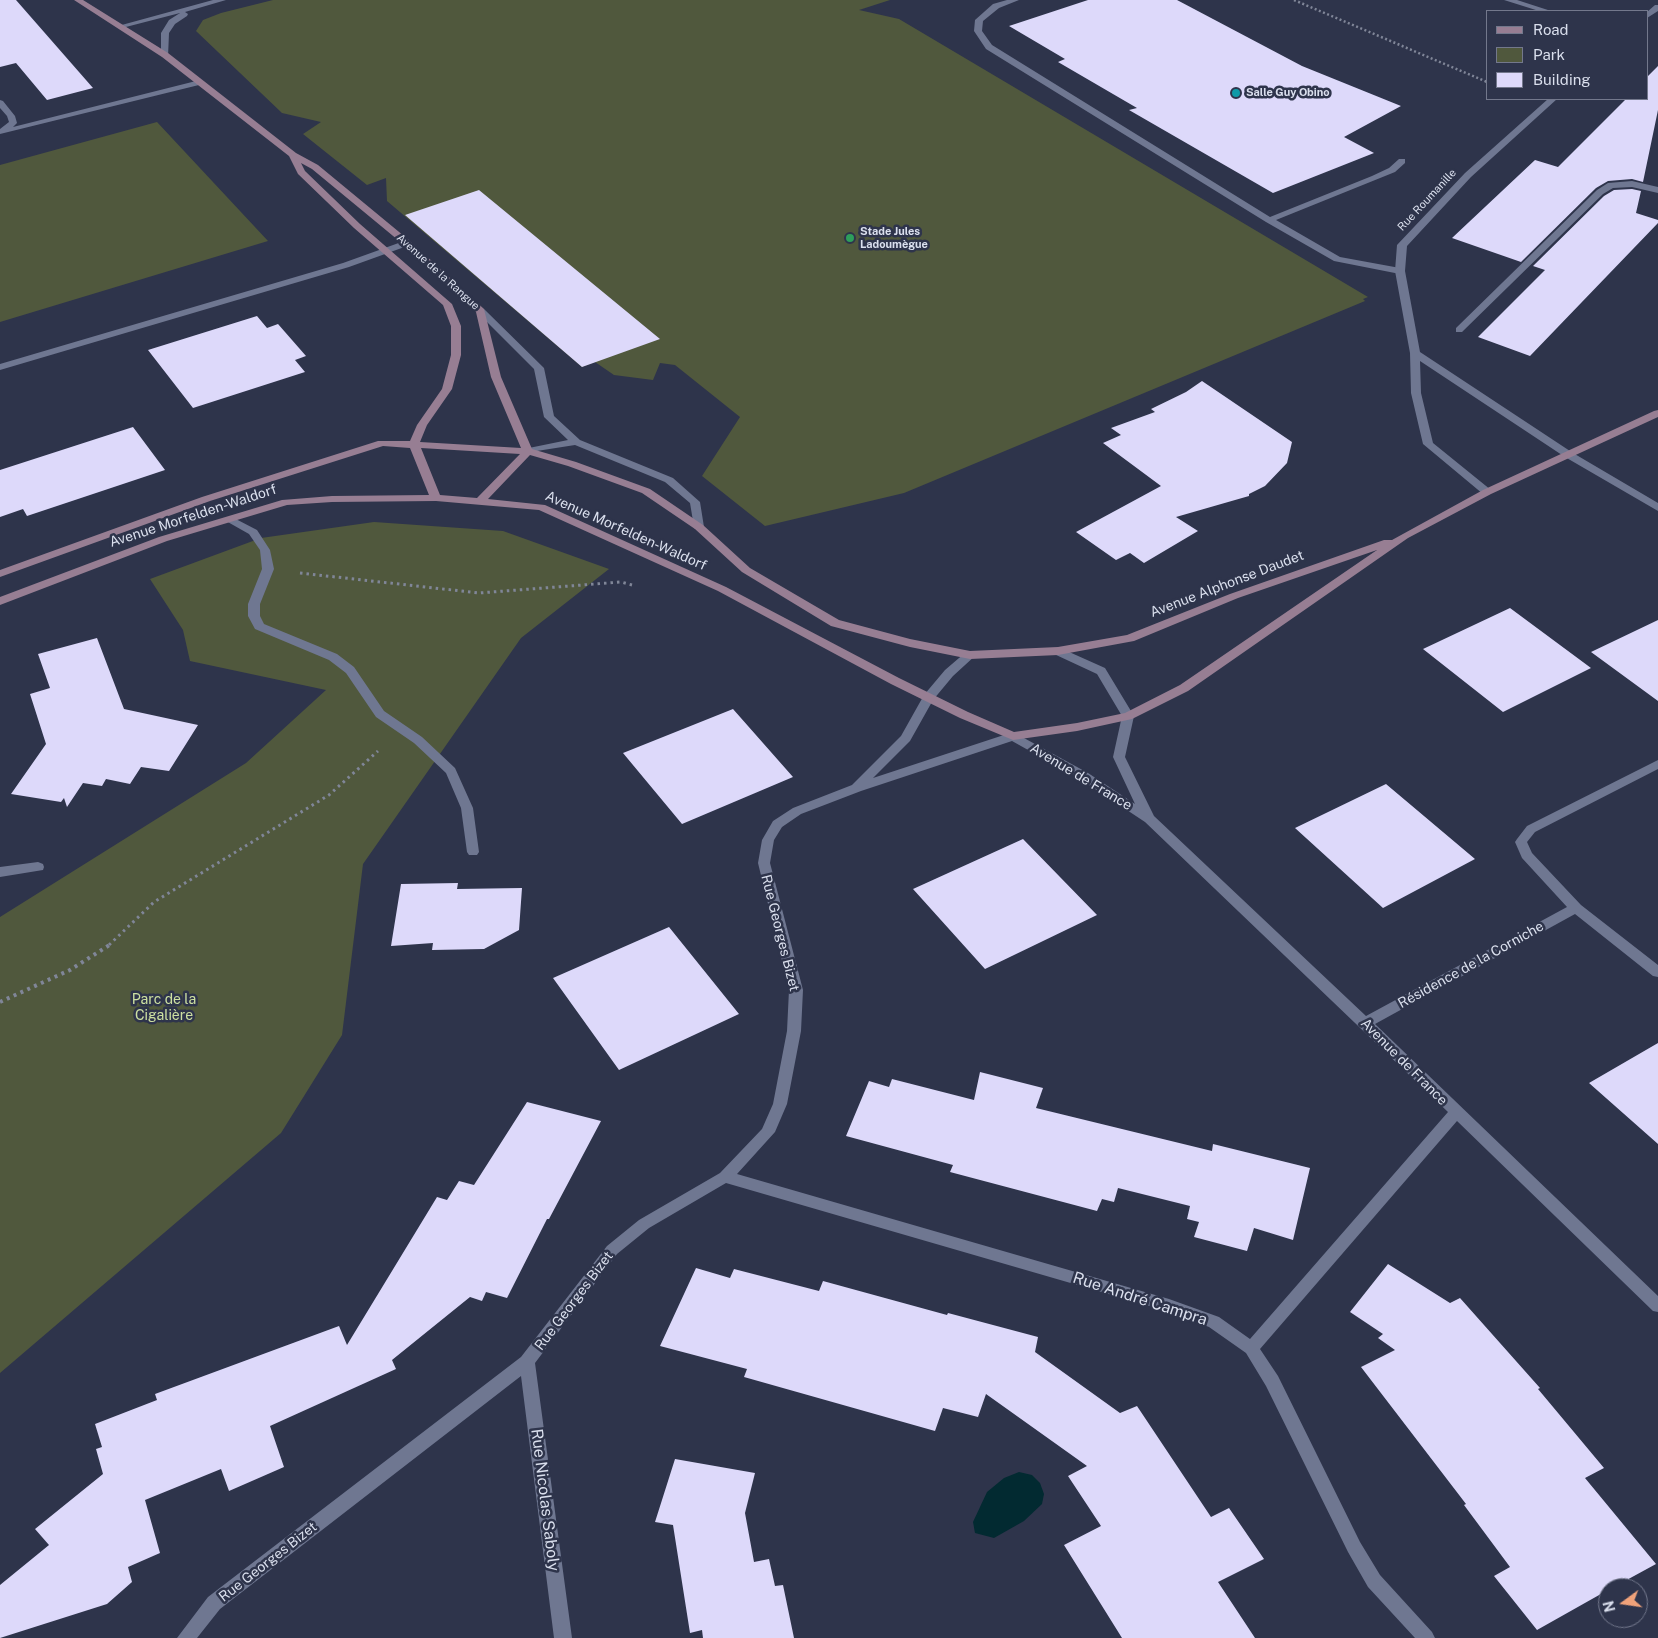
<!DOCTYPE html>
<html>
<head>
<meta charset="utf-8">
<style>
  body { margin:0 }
  #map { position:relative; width:1658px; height:1638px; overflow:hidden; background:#2e344b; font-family:"Public Sans",sans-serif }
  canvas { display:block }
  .legend { position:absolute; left:1486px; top:10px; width:162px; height:90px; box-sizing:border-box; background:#2e344b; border:1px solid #73788c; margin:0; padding:6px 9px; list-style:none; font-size:15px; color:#dadfed }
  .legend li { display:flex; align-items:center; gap:10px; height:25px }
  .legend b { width:25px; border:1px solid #73788c }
  .north { position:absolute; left:1598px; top:1578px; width:50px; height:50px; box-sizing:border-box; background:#2e344b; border:1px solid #73788c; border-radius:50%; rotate:256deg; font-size:14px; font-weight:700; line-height:20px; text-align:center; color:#dadfed }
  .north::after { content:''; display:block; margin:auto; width:18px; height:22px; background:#f0a27a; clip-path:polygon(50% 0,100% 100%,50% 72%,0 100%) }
</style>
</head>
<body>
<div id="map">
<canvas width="1658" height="1638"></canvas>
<ul class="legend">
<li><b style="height:6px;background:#977e93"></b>Road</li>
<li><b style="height:14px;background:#50583d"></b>Park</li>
<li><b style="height:14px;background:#ddd9fa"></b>Building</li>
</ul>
<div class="north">N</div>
</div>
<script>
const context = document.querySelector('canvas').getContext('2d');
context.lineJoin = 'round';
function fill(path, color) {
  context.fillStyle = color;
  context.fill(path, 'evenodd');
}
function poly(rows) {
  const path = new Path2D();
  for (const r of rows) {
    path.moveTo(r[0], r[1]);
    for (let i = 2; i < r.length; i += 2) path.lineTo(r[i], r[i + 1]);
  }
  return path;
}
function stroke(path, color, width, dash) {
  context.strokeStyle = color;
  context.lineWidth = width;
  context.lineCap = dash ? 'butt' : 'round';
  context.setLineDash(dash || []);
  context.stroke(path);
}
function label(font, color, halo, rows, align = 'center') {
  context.font = font + ' "Public Sans",sans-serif';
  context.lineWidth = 5;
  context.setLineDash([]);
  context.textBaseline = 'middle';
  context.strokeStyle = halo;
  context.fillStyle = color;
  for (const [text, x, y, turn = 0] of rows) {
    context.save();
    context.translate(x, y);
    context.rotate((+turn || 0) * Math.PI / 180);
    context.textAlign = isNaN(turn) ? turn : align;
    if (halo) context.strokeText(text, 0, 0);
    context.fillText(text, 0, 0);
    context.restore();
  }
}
const green = poly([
  [273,0,890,0,859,10,899,19,1368,297,1363,299,1365,301,904,493,765,526,702,476,740,417,675,365,660,363,653,380,614,375,595,362,582,367,387,201,386,178,367,185,303,134,321,122,282,113,196,31,203,20,221,13],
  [157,122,268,241,0,322,0,165],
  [374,522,503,531,609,569,521,638,363,864,342,1035,281,1133,0,1373,0,917,246,763,326,690,190,661,183,630,150,579,261,538]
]);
const water = poly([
  [1019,1472,1032,1475,1040,1483,1044,1494,1042,1504,1024,1521,994,1538,975,1533,973,1522,987,1492,1004,1478]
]);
const building = poly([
  [0,0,16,0,93,88,47,100,16,63,0,67],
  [1088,0,1177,0,1302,66,1401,106,1344,137,1374,153,1273,193,1129,110,1137,108,1058,62,1065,59,1009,26],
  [1658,66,1658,110,1643,182,1632,179,1608,181,1596,188,1521,262,1452,238,1535,160,1558,167,1626,99,1647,99,1647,77],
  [1632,189,1641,191,1636,213,1658,220,1658,223,1530,356,1478,337,1545,270,1533,266,1604,196,1614,190],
  [479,190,660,339,582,367,405,215],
  [257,316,267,328,278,324,306,356,295,360,305,372,193,408,148,350],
  [1202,381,1292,442,1287,463,1265,486,1249,494,1249,496,1176,517,1198,531,1144,563,1130,553,1116,560,1076,532,1161,486,1103,443,1121,435,1111,428,1155,412,1151,409,1186,392],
  [133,427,165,470,27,516,23,509,0,517,0,470],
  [1510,608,1591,668,1503,712,1423,649],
  [1658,620,1658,701,1591,652],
  [97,638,124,709,198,725,169,771,141,767,130,784,106,779,102,786,83,783,67,807,64,798,61,802,11,794,46,744,30,694,50,688,38,654],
  [733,709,793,777,682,824,623,753],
  [1386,784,1475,859,1383,908,1295,828],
  [1023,839,1097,915,985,969,913,889],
  [458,883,457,889,522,888,519,930,484,949,432,950,433,943,391,946,401,884],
  [669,927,739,1014,619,1070,553,978],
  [1658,1043,1658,1144,1589,1083],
  [980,1072,1043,1088,1036,1108,1212,1151,1213,1144,1310,1168,1293,1240,1254,1228,1247,1251,1194,1237,1199,1222,1187,1219,1190,1206,1118,1188,1114,1202,1102,1199,1097,1211,950,1172,953,1165,846,1136,869,1081,889,1087,892,1079,974,1100],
  [527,1102,601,1121,549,1219,547,1219,507,1298,486,1292,482,1301,470,1297,392,1360,396,1369,270,1426,284,1467,229,1491,221,1469,145,1500,160,1553,128,1567,132,1582,107,1604,0,1638,0,1585,49,1545,35,1529,103,1474,96,1449,102,1447,95,1424,157,1400,155,1394,339,1326,347,1345,437,1197,447,1200,459,1181,474,1185],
  [1388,1264,1450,1303,1460,1298,1540,1388,1538,1389,1604,1468,1585,1478,1656,1564,1612,1588,1608,1588,1608,1590,1537,1630,1494,1576,1510,1567,1464,1505,1466,1504,1361,1367,1395,1350,1378,1338,1383,1334,1350,1312],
  [696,1268,730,1278,734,1269,819,1291,823,1281,947,1315,948,1313,1038,1337,1035,1352,1120,1413,1137,1406,1211,1517,1229,1508,1264,1559,1218,1582,1255,1638,1122,1638,1064,1545,1101,1526,1068,1476,1087,1466,986,1394,978,1417,943,1408,935,1431,744,1377,747,1369,660,1346],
  [675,1459,755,1473,745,1513,754,1562,769,1559,775,1586,783,1585,794,1638,703,1638,702,1630,690,1633,673,1525,655,1522]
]);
const pathFar2 = poly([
  [1294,0,1487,82]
]);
const pathFar1 = poly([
  [300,573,479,593,621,582,632,585],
  [109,945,154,902,329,795,378,751]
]);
const path = poly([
  [0,1002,70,970,111,944]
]);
const lane = poly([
  [1007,0,1019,0,999,8,983,21,982,31,992,45,1270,217,1372,176,1389,168,1399,159,1405,159,1405,163,1395,172,1276,220,1340,257,1400,268,1405,271,1400,274,1334,261,1266,222,986,49,974,31,975,20,993,4,1007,0],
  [407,240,410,241,410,245,349,267,0,370,0,364,343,263,407,240],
  [481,308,484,309,544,368,554,416,580,440,673,478,700,502,704,527,703,529,695,529,694,527,690,503,665,482,575,445,524,453,524,449,568,440,544,417,534,369,478,313,478,309,481,308],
  [230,516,257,530,270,550,274,569,260,604,260,616,264,624,337,654,354,667,384,711,422,737,455,768,473,808,479,852,477,855,469,855,467,852,461,808,446,773,414,743,376,717,346,673,329,660,255,629,248,616,248,604,262,569,260,550,249,534,226,521,225,519,230,516]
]);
const street = poly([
  [213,0,226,0,185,12,188,14,187,16,175,24,169,33,168,57,161,55,161,33,169,20,180,13,122,28,118,26,213,0],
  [1504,0,1517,0,1551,11,1539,11,1504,0],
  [1655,5,1658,5,1658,11,1647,18,1647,12,1655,5],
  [200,80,204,82,203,84,0,134,0,129,9,122,7,116,0,108,0,100,3,101,15,116,17,123,13,127,200,80],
  [1548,99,1557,99,1471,177,1407,246,1405,271,1420,352,1573,453,1658,503,1658,511,1565,457,1420,361,1421,393,1433,443,1491,490,1491,494,1483,494,1423,444,1411,393,1410,353,1395,271,1397,245,1465,173,1548,99],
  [1632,181,1658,187,1658,193,1632,187,1613,188,1603,194,1462,332,1456,332,1456,328,1597,190,1608,183,1632,181],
  [1058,647,1105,668,1134,716,1125,757,1154,816,1366,1016,1567,907,1522,858,1515,842,1517,839,1527,826,1658,760,1658,769,1535,832,1527,842,1532,853,1581,905,1658,965,1658,977,1653,976,1575,914,1375,1024,1658,1296,1658,1312,1653,1311,1457,1121,1260,1349,1278,1376,1360,1542,1380,1575,1432,1632,1435,1638,1415,1638,1368,1587,1348,1552,1266,1386,1246,1353,1209,1327,1167,1311,726,1183,649,1228,617,1254,535,1363,572,1638,554,1638,521,1376,220,1609,197,1638,177,1638,208,1597,521,1357,607,1246,639,1220,720,1173,762,1129,773,1104,787,1031,789,990,758,863,762,840,773,821,793,808,852,785,901,736,924,695,945,670,966,652,974,652,976,655,953,676,933,700,910,741,873,778,1013,732,1088,773,1135,804,1113,757,1122,716,1097,674,1054,654,1052,651,1058,647],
  [1012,741,1080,779,1145,822,1448,1112,1250,1339,1219,1317,1169,1299,737,1174,775,1132,787,1104,801,1031,803,990,770,863,774,840,782,827,801,814,861,791,1012,741],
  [38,862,43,864,44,867,43,870,0,877,0,867,38,862]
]);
const secondary = poly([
  [74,0,83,0,168,53,296,153,318,165,410,241,484,309,501,377,532,449,576,462,650,489,703,525,750,568,839,620,910,639,970,651,1058,647,1127,635,1230,594,1384,540,1392,540,1483,490,1654,411,1658,410,1658,417,1491,494,1408,538,1188,691,1132,719,1077,731,1013,740,960,718,891,684,718,591,539,510,436,501,332,502,287,505,167,541,0,605,0,597,159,537,282,500,332,496,429,495,410,448,383,446,210,501,0,577,0,570,202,497,378,441,410,441,417,425,442,389,451,355,451,326,443,305,354,228,298,174,289,156,162,57,74,0],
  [301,163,312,169,404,245,476,312,491,377,521,448,420,442,427,425,452,389,461,355,461,326,452,304,360,224,305,171,301,163],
  [421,448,520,454,477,498,440,495,421,448],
  [530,455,568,466,642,493,695,529,742,572,831,626,910,647,970,659,1058,655,1134,641,1238,598,1377,550,1180,685,1125,713,1077,723,1014,732,968,712,899,678,726,587,545,505,488,499,530,455]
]);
const markers = [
  [1236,93,5,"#0f9aa8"],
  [850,238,5,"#2e9e5b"]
];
const farPoinames = [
  ["Salle Guy Obino",1246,93],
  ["Stade Jules",860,232],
  ["Ladoumègue",860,245]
];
const farStreetnames = [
  ["Rue Roumanille",1427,200,-47],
  ["Avenue de la Rangue",438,272,42]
];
const streetNames = [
  ["Avenue Morfelden-Waldorf",193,516,-18],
  ["Avenue Morfelden-Waldorf",626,531,24],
  ["Avenue Alphonse Daudet",1227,584,-21],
  ["Avenue de France",1081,777,31],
  ["Rue Georges Bizet",780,933,76],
  ["Résidence de la Corniche",1471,965,-29],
  ["Avenue de France",1404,1062,45],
  ["Rue Georges Bizet",574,1301,-53],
  ["Rue Georges Bizet",268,1562,-38]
];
const parkNames = [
  ["Parc de la",164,1000],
  ["Cigalière",164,1016]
];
const nearStreetnames = [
  ["Rue André Campra",1140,1299,18],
  ["Rue Nicolas Saboly",545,1500,83]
];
fill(green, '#50583d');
fill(water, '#022a31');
fill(building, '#ddd9fa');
stroke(pathFar2, '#808698', 2.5, [2, 2.5]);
stroke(pathFar1, '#808698', 3, [2.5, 4]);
stroke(path, '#808698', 4, [3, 4.5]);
fill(lane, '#6f7791');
fill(street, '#6f7791');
fill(secondary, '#977e93');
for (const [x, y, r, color] of markers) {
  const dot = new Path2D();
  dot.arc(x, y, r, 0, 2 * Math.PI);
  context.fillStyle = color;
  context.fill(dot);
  stroke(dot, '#2e344b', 2);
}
label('bold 11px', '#dadfed', '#2e344b', farPoinames, 'left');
label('11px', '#dadfed', '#2e344b', farStreetnames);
label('14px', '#dadfed', '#2e344b', streetNames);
label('14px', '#cde0a1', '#2e344b', parkNames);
label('16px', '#dadfed', '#2e344b', nearStreetnames);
</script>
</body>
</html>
